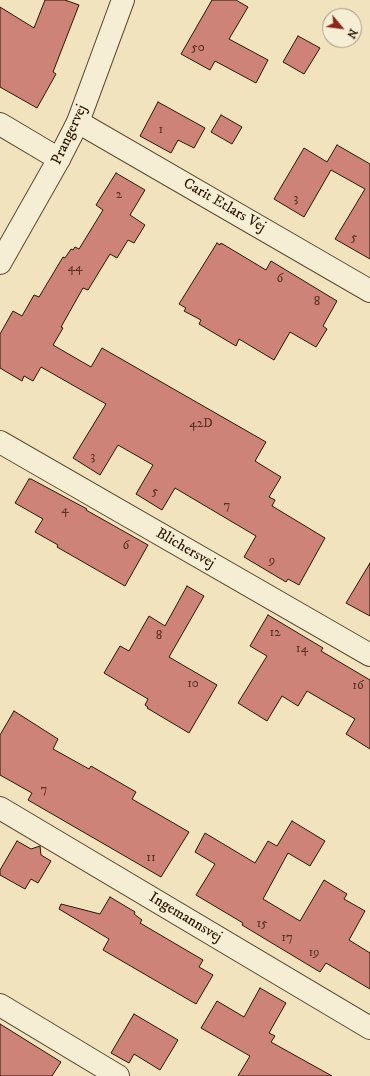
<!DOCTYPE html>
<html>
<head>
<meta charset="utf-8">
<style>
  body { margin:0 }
  #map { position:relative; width:370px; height:1076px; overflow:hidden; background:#f1e3be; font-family:"IM FELL DW Pica",serif }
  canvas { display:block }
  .north { position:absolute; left:322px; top:8px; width:40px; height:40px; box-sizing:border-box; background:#f6edd5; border:1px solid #a59780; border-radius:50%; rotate:119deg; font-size:11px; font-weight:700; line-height:16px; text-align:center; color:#2b1701 }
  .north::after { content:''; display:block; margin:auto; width:14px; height:18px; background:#8f2418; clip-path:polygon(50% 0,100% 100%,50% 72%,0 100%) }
</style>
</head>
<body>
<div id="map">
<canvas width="370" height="1076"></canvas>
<div class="north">N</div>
</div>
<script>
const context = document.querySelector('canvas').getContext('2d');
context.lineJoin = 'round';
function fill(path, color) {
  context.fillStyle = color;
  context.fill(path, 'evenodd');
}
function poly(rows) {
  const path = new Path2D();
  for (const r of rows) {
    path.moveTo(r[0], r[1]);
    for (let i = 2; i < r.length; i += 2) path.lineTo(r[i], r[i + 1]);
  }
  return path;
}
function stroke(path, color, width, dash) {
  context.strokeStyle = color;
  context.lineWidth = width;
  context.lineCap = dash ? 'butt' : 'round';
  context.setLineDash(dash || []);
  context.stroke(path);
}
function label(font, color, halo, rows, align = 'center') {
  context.font = font + ' "IM FELL DW Pica",serif';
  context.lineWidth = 3;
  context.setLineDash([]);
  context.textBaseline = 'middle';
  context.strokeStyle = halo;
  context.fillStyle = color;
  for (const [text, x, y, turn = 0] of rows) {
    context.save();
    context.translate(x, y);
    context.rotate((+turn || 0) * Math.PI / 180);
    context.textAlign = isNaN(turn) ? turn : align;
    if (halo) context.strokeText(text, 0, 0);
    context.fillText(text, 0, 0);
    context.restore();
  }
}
const building = poly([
  [45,0,65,0,79,5,53,72,56,74,37,108,0,87,0,7,34,28,45,0],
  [212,0,236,0,248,7,229,39,268,60,256,83,215,61,210,70,181,54,212,0],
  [298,36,320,48,304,74,283,62,298,36],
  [158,102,205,128,194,148,178,140,171,153,140,136,158,102],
  [221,115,242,127,232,144,211,132,221,115],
  [337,145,370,164,370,259,335,239,365,189,331,170,304,217,274,199,304,148,327,162,337,145],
  [116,173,145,190,130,215,145,225,134,243,128,240,117,258,110,254,88,290,83,288,61,327,63,328,53,345,91,367,102,348,266,442,255,461,281,477,269,497,275,500,272,506,325,538,299,585,288,579,286,582,244,557,256,536,175,488,162,510,136,494,153,465,118,445,100,475,73,458,106,404,41,367,33,381,24,376,22,381,0,368,0,334,13,311,22,316,34,295,39,297,63,257,65,258,71,249,73,250,75,247,79,249,103,210,96,205,116,173],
  [217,243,220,245,221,243,266,270,271,261,337,301,323,326,327,329,316,347,290,332,274,360,239,339,236,346,199,324,201,320,184,311,186,308,179,304,217,243],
  [29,479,31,479,87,509,86,510,148,545,125,586,57,547,58,545,35,532,43,519,15,503,29,479],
  [370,563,370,616,346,603,370,563],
  [187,586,204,596,169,657,217,685,189,733,147,708,148,707,145,705,148,699,104,673,120,646,129,651,149,616,165,626,187,586],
  [268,615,323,648,321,651,370,680,370,749,346,734,355,719,307,691,298,706,282,696,267,721,238,703,267,656,250,646,268,615],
  [14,711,58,739,53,749,89,769,91,766,136,792,132,799,189,832,161,877,28,800,32,793,0,775,0,735,14,711],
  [292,821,325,841,310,866,288,853,263,899,300,921,324,880,347,894,344,899,365,911,349,940,370,953,370,989,326,963,320,972,242,925,243,923,196,895,215,864,195,852,205,833,255,863,268,841,277,846,292,821],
  [17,841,31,849,40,846,41,855,51,861,38,883,31,879,25,889,0,875,0,870,17,841],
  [110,897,135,912,134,914,142,920,140,923,203,960,199,967,213,975,196,1004,103,950,109,939,59,909,61,904,100,914,110,897],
  [260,988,286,1003,269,1033,275,1036,271,1042,332,1076,238,1076,250,1056,201,1028,217,1001,244,1017,260,988],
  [134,1014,178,1040,160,1070,134,1054,129,1063,111,1053,134,1014],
  [0,1024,61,1062,52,1076,0,1076,0,1024]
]);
const minor = poly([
  [78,122,370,291],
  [0,124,59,159],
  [0,442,370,655],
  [0,808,370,1028],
  [0,1005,118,1076]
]);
const tertiary = poly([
  [0,263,59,159,78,122,123,0]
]);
const numberNames = [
  ["50",198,48],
  ["1",161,130],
  ["2",119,195],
  ["3",296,199],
  ["5",354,238],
  ["44",75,268],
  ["6",280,279],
  ["8",317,302],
  ["42D",201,424],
  ["3",93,457],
  ["5",155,492],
  ["7",227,506],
  ["4",65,510],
  ["6",126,546],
  ["9",272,561],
  ["12",275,633],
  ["8",159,636],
  ["14",302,649],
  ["10",193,684],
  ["16",358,686],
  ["7",44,790],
  ["11",151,858],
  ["15",262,924],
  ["17",287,938],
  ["19",314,953]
];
const streetNames = [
  ["Prangervej",70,135,-65],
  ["Carit Etlars Vej",224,206,30],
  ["Blichersvej",185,549,30],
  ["Ingemannsvej",185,918,31]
];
fill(building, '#cd8378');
stroke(building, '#2b1701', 1);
stroke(minor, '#5c4a30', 24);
stroke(tertiary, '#5c4a30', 24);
stroke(minor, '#f6edd5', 22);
stroke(tertiary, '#f6edd5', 22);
label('13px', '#54321f', null, numberNames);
label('15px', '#2b1701', '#f6edd5', streetNames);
</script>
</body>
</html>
